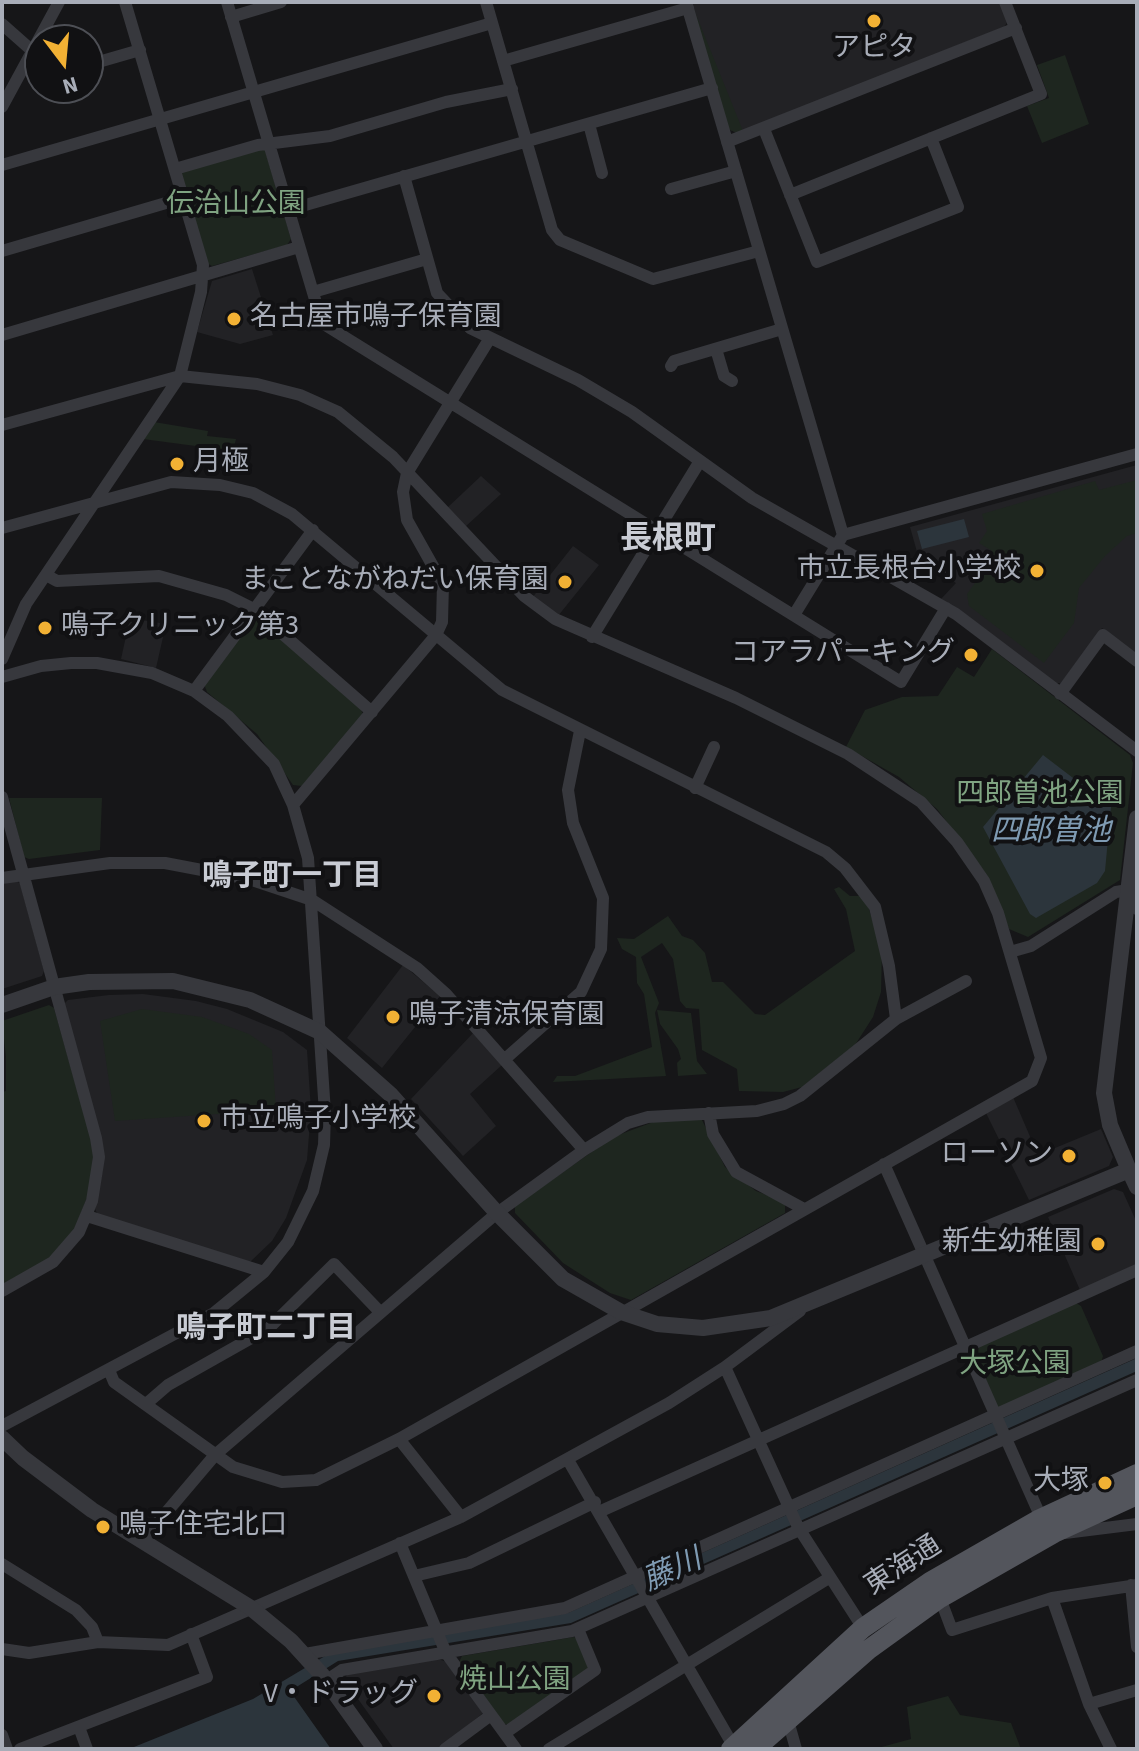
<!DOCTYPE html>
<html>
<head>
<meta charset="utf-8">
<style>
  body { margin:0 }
  #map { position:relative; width:1139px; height:1751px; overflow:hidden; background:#161618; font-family:"Source Sans 3",sans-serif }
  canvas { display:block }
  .frame { position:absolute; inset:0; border:4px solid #a8adb8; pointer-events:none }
  .north { position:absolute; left:24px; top:24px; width:80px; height:80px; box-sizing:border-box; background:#111113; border:2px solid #4d4f55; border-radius:50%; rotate:164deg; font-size:22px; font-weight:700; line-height:32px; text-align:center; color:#a8adb8 }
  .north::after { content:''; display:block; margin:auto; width:28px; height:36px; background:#f2b134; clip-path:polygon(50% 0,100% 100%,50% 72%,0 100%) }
</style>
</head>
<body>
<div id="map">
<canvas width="1139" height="1751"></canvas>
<div class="frame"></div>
<div class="north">N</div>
</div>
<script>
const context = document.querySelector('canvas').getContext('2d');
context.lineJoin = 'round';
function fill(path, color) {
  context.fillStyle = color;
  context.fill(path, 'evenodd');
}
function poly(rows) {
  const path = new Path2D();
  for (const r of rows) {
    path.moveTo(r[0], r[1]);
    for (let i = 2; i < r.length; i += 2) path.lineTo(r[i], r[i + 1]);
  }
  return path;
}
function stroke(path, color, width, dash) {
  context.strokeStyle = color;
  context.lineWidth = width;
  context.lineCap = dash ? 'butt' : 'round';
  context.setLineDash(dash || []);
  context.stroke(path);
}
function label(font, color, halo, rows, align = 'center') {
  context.font = font + ' "Source Sans 3","Noto Sans JP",sans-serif';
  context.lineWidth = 8;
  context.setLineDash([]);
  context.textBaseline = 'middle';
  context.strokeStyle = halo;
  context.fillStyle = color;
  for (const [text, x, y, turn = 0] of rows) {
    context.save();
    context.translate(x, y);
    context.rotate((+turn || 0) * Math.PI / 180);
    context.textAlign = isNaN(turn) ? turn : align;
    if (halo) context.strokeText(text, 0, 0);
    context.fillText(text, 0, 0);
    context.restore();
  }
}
const built = poly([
  [691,2,999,2,1008,21,1004,27,737,133,728,129],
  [252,269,273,335,240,344,197,332,212,281],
  [1137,465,1137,655,1102,628,1061,683,1055,683,941,599,956,583,919,559,910,527],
  [481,476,501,494,465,527,447,508],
  [573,546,599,565,558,616,532,598],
  [130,618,166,624,156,668,121,659],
  [15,881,20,883,44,971,42,976,2,989,2,884],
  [403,965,440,996,382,1068,347,1038],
  [143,994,196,1001,227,1009,283,1032,307,1050,311,1110,307,1160,286,1218,272,1241,250,1262,98,1215,95,1209,103,1168,103,1151,64,1004,68,1000,109,995],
  [474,1032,502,1065,470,1094,496,1126,463,1156,411,1099],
  [1013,1097,1038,1155,1101,1129,1113,1157,1109,1166,1029,1200,986,1113],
  [1114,1189,1123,1192,1137,1223,1137,1264,1080,1290,1048,1217],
  [438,1659,447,1662,483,1713,440,1749,394,1749,345,1681,347,1674]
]);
const green = poly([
  [691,2,743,131,737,133,728,129],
  [1065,55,1089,124,1042,143,1027,106,1049,98,1037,65],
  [259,148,265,150,291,239,287,245,212,266,207,263,181,176,184,169],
  [154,422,208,431,207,436,236,439,233,451,143,439],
  [1137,480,1137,533,1127,536,1105,556,1079,588,1074,623,1044,663,969,606,967,594,980,576,975,573,992,551,979,543,987,531,982,514,1095,481,1099,490],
  [258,619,361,709,363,715,302,786,293,785,257,734,207,692,204,684,251,621],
  [992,649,1130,755,1133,763,1120,880,1028,937,1009,929,987,875,937,809,899,777,846,747,865,710,902,697,938,696,957,667,974,677],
  [9,798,102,798,100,850,29,859,24,857],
  [839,887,850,896,862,896,869,909,882,951,881,992,873,1017,855,1045,802,1087,783,1092,739,1091,737,1069,702,1050,699,1009,686,1008,680,1001,673,959,662,943,641,957,659,1003,655,1013,666,1076,553,1082,557,1076,575,1076,652,1047,644,994,637,983,636,957,622,949,617,938,634,939,668,916,682,936,693,940,705,953,712,982,723,982,755,1014,765,1015,855,951,846,909,834,889],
  [49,1005,54,1008,91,1139,94,1160,90,1190,75,1229,51,1258,2,1285,2,1092,6,1091,6,1057,2,1021],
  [142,1009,202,1017,249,1034,272,1050,276,1110,115,1121,100,1021],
  [657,1010,691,1013,697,1061,707,1074,678,1076,677,1063,681,1059,678,1049,660,1024],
  [701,1118,725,1167,756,1191,785,1202,785,1213,631,1300,610,1293,563,1263,515,1213,515,1206,613,1137,656,1121],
  [1076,1303,1081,1306,1103,1356,1101,1363,1000,1408,996,1406,972,1354,974,1348],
  [574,1637,579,1639,589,1664,587,1671,511,1724,504,1724,459,1662,462,1656],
  [948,1696,960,1715,1011,1723,1021,1749,874,1749,911,1739,907,1707]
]);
const water = poly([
  [964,519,969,537,922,549,917,531],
  [1043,755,1111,807,1105,871,1097,883,1036,918,1030,914,983,827],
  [1137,1358,1137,1371,571,1623,338,1661,290,1691,331,1749,129,1749,253,1699,330,1653,568,1613]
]);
const minor = poly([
  [227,2,322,323,901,682,946,608],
  [486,2,552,230,560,240,653,279,759,251],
  [686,2,843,535],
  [231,17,281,2],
  [2,24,37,55],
  [503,61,688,8],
  [88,65,140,50],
  [2,107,59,2],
  [589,124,602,173],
  [764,129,817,262,958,207,931,138],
  [727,142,1016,28],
  [2,165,492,23],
  [175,169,258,145,330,136,446,102,512,89],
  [404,176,437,293,470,328,578,380,632,412,752,498,956,614,1137,751],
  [671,189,736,171],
  [790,195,1041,94,1005,2],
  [288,210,712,88],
  [2,251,183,198],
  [313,292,427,259],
  [2,335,299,247],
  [716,349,724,376,732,381],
  [671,366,674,361,782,329],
  [2,425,180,376,257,384,300,395,338,412,393,457,524,596,555,619,736,698,848,754,921,802,957,842,984,881,998,913,1041,1058,1032,1081,399,1439,316,1480,282,1482,233,1467,114,1382,109,1370],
  [2,528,171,482,220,485,253,493,292,514,502,690,826,852,845,868,875,907,889,966,896,1019],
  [46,575,57,581,159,576,226,595,254,609,372,712],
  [794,615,843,535,1137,454],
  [592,637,700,461],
  [2,659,26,604,180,376,201,292,203,265,125,2],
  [2,677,41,666,71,663,97,663,152,673,194,691,228,716,274,764,293,805,308,858,325,1113,324,1145,313,1191,288,1242,264,1272,214,1313,2,1426],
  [194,691,313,530],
  [1060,694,1103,635,1137,661],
  [695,788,714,747],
  [2,797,96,1138,99,1157,92,1201,79,1232,53,1262,2,1291],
  [293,805,436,635,442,622,443,584,407,520,403,492,407,473,490,338],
  [2,878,110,863,165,863,249,879,312,900,417,968,446,994,584,1150],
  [1010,952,1031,946,1116,892,1128,890,1137,909],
  [505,1059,581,992,601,949,603,898,573,823,568,790,580,731],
  [709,1113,713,1134,736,1172,804,1209],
  [884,1164,1043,1522],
  [87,1216,264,1272],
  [725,1367,798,1527,863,1628],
  [146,1404,168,1385,269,1328,334,1264,380,1312],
  [399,1439,461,1517],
  [568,1460,734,1747],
  [601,1511,1137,1270],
  [1065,1533,1137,1524],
  [142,1541,215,1455,497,1213,584,1150,628,1123,648,1117,757,1111,784,1104,800,1096,896,1019,966,981],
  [400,1543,446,1653,516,1749],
  [2,1564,76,1610,92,1627,98,1642],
  [414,1576,469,1563,595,1502],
  [1131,1585,1137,1647],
  [940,1598,952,1630,1052,1598,1137,1585],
  [1052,1598,1089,1704,1111,1749],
  [2,1649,29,1653,98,1642,168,1645,461,1517,669,1403,725,1367,800,1311],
  [305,1654,565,1608,1137,1351],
  [327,1680,342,1670,572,1631,1137,1380],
  [1089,1704,1137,1690],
  [787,1717,796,1749],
  [79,1727,87,1749],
  [505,1733,595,1670,578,1629],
  [2,1735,7,1749],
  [20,1749,207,1677,191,1634],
  [445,1749,491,1715],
  [549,1749,829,1578]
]);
const tertiary = poly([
  [2,1005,54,987,89,982,173,981,250,1000,320,1032,391,1095,497,1213,563,1279,621,1312,657,1324,703,1328,771,1318,1129,1170,1137,1187],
  [1129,1170,1110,1125,1104,1093,1137,818],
  [2,1438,23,1458,92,1510,251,1608,291,1641,322,1675,375,1749]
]);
const primary = poly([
  [731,1749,863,1628,930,1582,1040,1519,1137,1474],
  [755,1749,868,1650,940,1598,1054,1533,1137,1495]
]);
const markers = [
  [874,21,8,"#f2b134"],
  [234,319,8,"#f2b134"],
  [177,464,8,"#f2b134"],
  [1037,571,8,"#f2b134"],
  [565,582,8,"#f2b134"],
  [45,628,8,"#f2b134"],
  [971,655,8,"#f2b134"],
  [393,1017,8,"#f2b134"],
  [204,1121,8,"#f2b134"],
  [1069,1156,8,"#f2b134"],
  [1098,1244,8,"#f2b134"],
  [1105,1483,8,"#f2b134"],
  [103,1527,8,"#f2b134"],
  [434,1696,8,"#f2b134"]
];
const poiNames = [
  ["アピタ",874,50,"center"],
  ["名古屋市鳴子保育園",250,319,"left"],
  ["月極",193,464,"left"],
  ["市立長根台小学校",1021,571],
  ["まことながねだい保育園",549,582],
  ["鳴子クリニック第3",61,628,"left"],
  ["コアラパーキング",955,655],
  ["鳴子清涼保育園",409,1017,"left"],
  ["市立鳴子小学校",220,1121,"left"],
  ["ローソン",1053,1156],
  ["新生幼稚園",1082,1244],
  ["大塚",1089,1483],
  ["鳴子住宅北口",119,1527,"left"],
  ["V・ドラッグ",418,1696]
];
const parkNames = [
  ["伝治山公園",236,206],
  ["四郎曽池公園",1040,796],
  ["大塚公園",1015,1366],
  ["焼山公園",515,1682]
];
const streetNames = [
  ["東海通",904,1567,-33]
];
const waterNames = [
  ["四郎曽池",1051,833],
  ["藤川",673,1572,-24]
];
const neighbourhoodNames = [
  ["鳴子町一丁目",292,878],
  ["鳴子町二丁目",266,1330]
];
const quarterNames = [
  ["長根町",668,541]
];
fill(built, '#222225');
fill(green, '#1e261f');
fill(water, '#2c353c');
stroke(minor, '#37383d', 12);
stroke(tertiary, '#37383d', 16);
stroke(primary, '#53555c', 20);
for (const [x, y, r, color] of markers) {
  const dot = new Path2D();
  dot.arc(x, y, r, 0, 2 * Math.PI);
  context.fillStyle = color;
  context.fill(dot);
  stroke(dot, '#111113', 3);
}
label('28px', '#a8adb8', '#111113', poiNames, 'right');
label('28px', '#7fa381', '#111113', parkNames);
label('28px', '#a8adb8', '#111113', streetNames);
label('italic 30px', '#7f9bb3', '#111113', waterNames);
label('bold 30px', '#c9ccd4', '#111113', neighbourhoodNames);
label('bold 32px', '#c9ccd4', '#111113', quarterNames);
</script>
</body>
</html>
